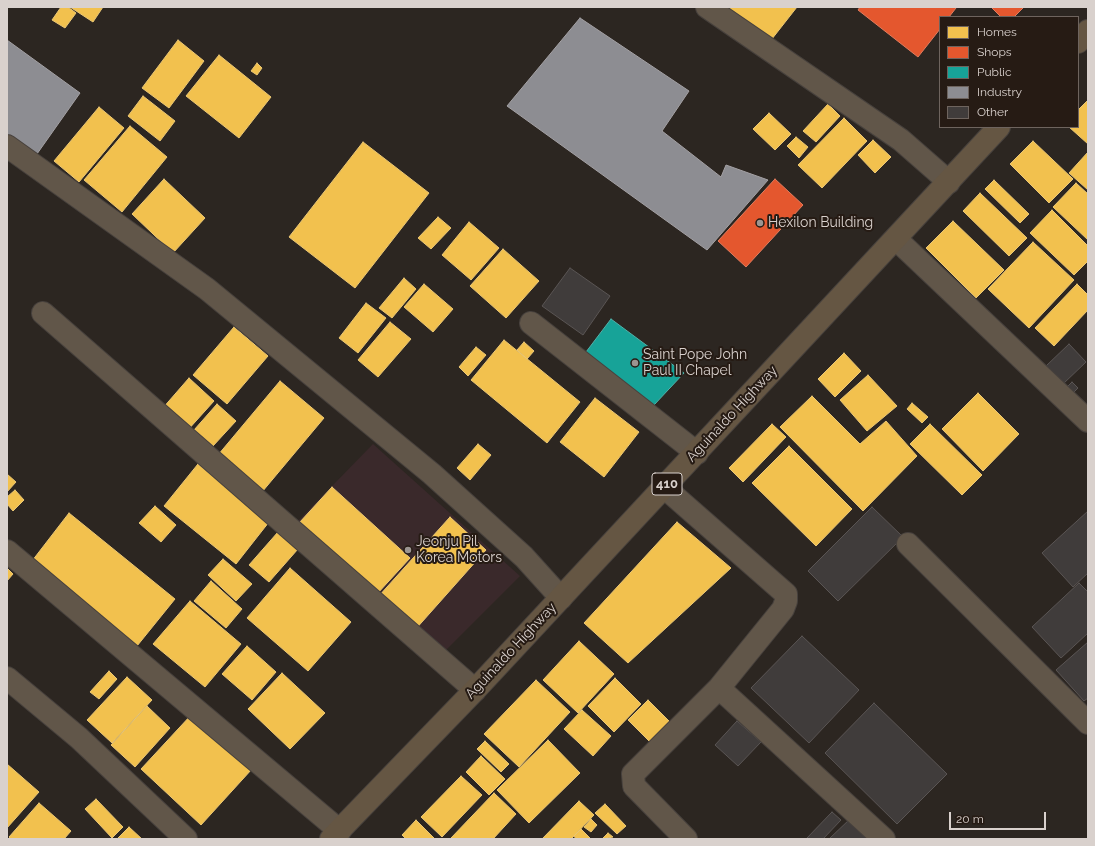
<!DOCTYPE html>
<html>
<head>
<meta charset="utf-8">
<style>
  body { margin:0 }
  #map { position:relative; width:1095px; height:846px; overflow:hidden; background:#2c2621; font-family:Raleway,sans-serif }
  canvas { display:block }
  .frame { position:absolute; inset:0; border:8px solid #d9d1cd; pointer-events:none }
  .legend { position:absolute; left:939px; top:16px; width:140px; height:112px; box-sizing:border-box; background:#261b14; border:1px solid #6e645e; margin:0; padding:5px 7px; list-style:none; font-size:12px; color:#d9d1cd }
  .legend li { display:flex; align-items:center; gap:8px; height:20px }
  .legend b { width:20px; border:1px solid #6e645e }
  .scale { position:absolute; left:949px; top:812px; width:97px; height:18px; box-sizing:border-box; border:2px solid #d9d1cd; border-top:0; padding-left:5px; font-size:12px; line-height:14px; white-space:nowrap; color:#d9d1cd; -webkit-text-stroke:3px #261b14; paint-order:stroke }
</style>
</head>
<body>
<div id="map">
<canvas width="1095" height="846"></canvas>
<div class="frame"></div>
<ul class="legend">
<li><b style="height:11px;background:#f2c14e"></b>Homes</li>
<li><b style="height:11px;background:#e4572e"></b>Shops</li>
<li><b style="height:11px;background:#17a398"></b>Public</li>
<li><b style="height:11px;background:#8d8d92"></b>Industry</li>
<li><b style="height:11px;background:#403c3b"></b>Other</li>
</ul>
<div class="scale">20 m</div>
</div>
<script>
const context = document.querySelector('canvas').getContext('2d');
context.lineJoin = 'round';
function fill(path, color) {
  context.fillStyle = color;
  context.fill(path, 'evenodd');
}
function poly(rows) {
  const path = new Path2D();
  for (const r of rows) {
    path.moveTo(r[0], r[1]);
    for (let i = 2; i < r.length; i += 2) path.lineTo(r[i], r[i + 1]);
  }
  return path;
}
function stroke(path, color, width, dash) {
  context.strokeStyle = color;
  context.lineWidth = width;
  context.lineCap = dash ? 'butt' : 'round';
  context.setLineDash(dash || []);
  context.stroke(path);
}
function label(font, color, halo, rows, align = 'center') {
  context.font = font + ' Raleway,sans-serif';
  context.lineWidth = 4;
  context.setLineDash([]);
  context.textBaseline = 'middle';
  context.strokeStyle = halo;
  context.fillStyle = color;
  for (const [text, x, y, turn = 0] of rows) {
    context.save();
    context.translate(x, y);
    context.rotate((+turn || 0) * Math.PI / 180);
    context.textAlign = isNaN(turn) ? turn : align;
    if (halo) context.strokeText(text, 0, 0);
    context.fillText(text, 0, 0);
    context.restore();
  }
}
const commercial = poly([
  [373,444,520,576,442,654,296,523]
]);
const homes = poly([
  [61,7,68,7,76,13,65,28,52,20,61,7],
  [70,7,103,7,93,22,70,7],
  [720,7,797,7,768,44,720,7],
  [178,40,204,61,169,108,142,88,178,40],
  [219,55,271,97,239,138,186,96,219,55],
  [257,63,262,68,257,75,251,71,257,63],
  [143,96,175,121,160,141,128,116,143,96],
  [1088,100,1088,144,1069,127,1078,127,1078,110,1088,100],
  [828,104,840,116,816,142,803,131,828,104],
  [99,107,124,128,79,182,54,161,99,107],
  [769,113,791,134,775,150,753,129,769,113],
  [844,118,867,141,822,188,798,165,844,118],
  [130,126,167,157,122,212,84,180,130,126],
  [796,137,808,147,799,158,787,146,796,137],
  [873,140,891,157,875,173,858,155,873,140],
  [1033,141,1073,179,1049,203,1010,164,1033,141],
  [363,142,429,193,355,288,289,237,363,142],
  [1088,152,1088,190,1069,173,1088,152],
  [164,179,205,218,173,253,132,214,164,179],
  [994,180,1029,214,1020,223,985,189,994,180],
  [1076,183,1088,194,1088,240,1053,207,1076,183],
  [980,193,1027,238,1009,256,963,211,980,193],
  [1052,210,1088,246,1088,261,1074,275,1030,233,1052,210],
  [438,217,451,228,431,249,418,238,438,217],
  [953,221,1004,270,976,298,926,248,953,221],
  [469,222,499,248,471,280,442,255,469,222],
  [1033,242,1074,280,1029,328,988,289,1033,242],
  [503,249,539,281,506,318,470,286,503,249],
  [404,278,416,289,392,318,379,308,404,278],
  [424,284,453,309,433,332,404,307,424,284],
  [1077,284,1088,295,1088,310,1054,346,1035,328,1077,284],
  [366,303,386,318,358,353,339,338,366,303],
  [390,322,411,339,378,377,358,360,390,322],
  [234,327,268,356,227,404,193,375,234,327],
  [504,340,580,402,547,443,471,380,504,340],
  [524,342,534,351,527,359,517,350,524,342],
  [476,347,486,355,468,376,459,367,476,347],
  [844,353,861,371,835,397,818,379,844,353],
  [868,375,897,406,867,431,840,400,868,375],
  [189,378,214,401,187,431,162,409,189,378],
  [280,381,324,418,262,492,218,455,280,381],
  [978,393,1019,434,983,471,942,429,978,393],
  [812,396,860,444,886,421,917,456,863,511,780,427,812,396],
  [595,398,639,432,604,477,560,442,595,398],
  [912,403,928,417,922,423,907,409,912,403],
  [217,404,236,421,213,446,194,430,217,404],
  [772,424,786,437,743,482,729,468,772,424],
  [930,424,982,475,962,495,910,444,930,424],
  [478,444,491,455,470,480,457,468,478,444],
  [789,446,852,509,816,546,752,483,789,446],
  [198,464,269,522,236,564,164,506,198,464],
  [7,474,16,482,7,492,7,474],
  [332,487,410,558,377,594,299,523,332,487],
  [15,490,24,500,13,511,7,504,7,497,15,490],
  [155,506,176,525,161,542,139,523,155,506],
  [69,513,175,599,137,646,32,561,69,513],
  [450,517,486,550,414,631,378,597,450,517],
  [677,522,731,568,628,663,584,623,677,522],
  [278,532,298,549,269,582,249,565,278,532],
  [223,559,252,584,236,601,208,575,223,559],
  [7,568,13,574,7,581,7,568],
  [290,568,351,622,308,671,247,618,290,568],
  [211,581,242,609,226,628,194,601,211,581],
  [190,601,241,644,205,687,153,644,190,601],
  [579,641,614,674,578,713,543,680,579,641],
  [247,646,276,672,252,700,222,674,247,646],
  [109,671,117,679,99,699,90,692,109,671],
  [282,673,325,713,290,749,248,709,282,673],
  [127,677,152,700,112,743,87,720,127,677],
  [615,678,641,704,614,732,588,706,615,678],
  [536,680,570,712,519,767,484,734,536,680],
  [648,700,676,728,657,749,628,720,648,700],
  [147,706,170,728,135,767,111,745,147,706],
  [582,710,611,736,593,756,564,729,582,710],
  [192,714,252,769,201,825,141,769,192,714],
  [548,740,580,773,529,823,497,790,548,740],
  [485,741,509,764,501,772,477,749,485,741],
  [481,756,505,779,489,795,466,772,481,756],
  [7,764,39,792,7,828,7,764],
  [461,776,482,795,442,837,421,817,461,776],
  [494,793,516,814,493,839,452,839,451,838,494,793],
  [96,799,123,827,112,838,85,809,96,799],
  [579,801,594,815,571,839,542,839,579,801],
  [39,803,71,831,64,839,11,839,9,837,39,803],
  [605,804,626,826,617,834,595,813,605,804],
  [591,819,597,825,591,832,584,827,591,819],
  [416,820,435,839,406,839,402,835,416,820],
  [129,827,142,839,117,839,129,827],
  [581,829,590,838,589,839,576,839,574,836,581,829],
  [608,833,613,837,602,839,608,833]
]);
const shops = poly([
  [860,7,956,7,956,8,949,17,940,17,940,29,918,57,858,10,860,7],
  [991,7,1024,7,1014,17,1001,17,991,7],
  [775,179,803,205,746,267,718,241,775,179]
]);
const public = poly([
  [611,319,684,373,654,405,586,352,611,319]
]);
const industry = poly([
  [580,18,689,91,662,131,721,177,726,165,768,180,707,250,507,106,580,18],
  [7,40,80,93,32,161,7,144,7,40]
]);
const building = poly([
  [570,268,610,296,583,335,542,306,570,268],
  [1069,344,1086,362,1063,384,1046,366,1069,344],
  [1072,382,1078,388,1072,394,1066,388,1072,382],
  [872,507,903,537,838,601,808,571,872,507],
  [1088,511,1088,573,1073,587,1042,553,1088,511],
  [1079,583,1088,592,1088,633,1061,658,1032,627,1079,583],
  [802,636,859,690,809,743,751,688,802,636],
  [1088,642,1088,698,1084,701,1056,670,1088,642],
  [874,703,947,774,897,824,825,753,874,703],
  [737,721,761,742,738,766,715,745,737,721],
  [832,812,841,820,823,839,806,839,832,812],
  [851,818,871,839,829,839,851,818]
]);
const street = poly([
  [707,7,901,140,949,182],
  [7,146,207,289,432,474,524,557,561,598],
  [896,239,1088,421],
  [43,313,475,690],
  [531,323,697,453],
  [664,487,786,594,786,601,783,609,719,688,633,774,634,786,686,839],
  [908,544,1088,723],
  [7,551,340,831],
  [7,678,79,738,186,839],
  [719,688,884,839]
]);
const primary = poly([
  [1078,42,1088,31],
  [331,839,475,690,999,127]
]);
const markers = [
  [760,223,4,"#9c9591"],
  [635,363,4,"#9c9591"],
  [408,550,4,"#9c9591"]
];
const shields = [
  [667,484,30]
];
const shieldNames = [
  ["410",667,484]
];
const poiNames = [
  ["Hexilon Building",768,223],
  ["Saint Pope John",643,355],
  ["Paul II Chapel",643,371],
  ["Jeonju Pil",416,542],
  ["Korea Motors",416,558]
];
const streetNames = [
  ["Aguinaldo Highway",732,414,-47],
  ["Aguinaldo Highway",511,651,-47]
];
fill(commercial, '#3a292b');
fill(homes, '#f2c14e');
stroke(homes, '#eac674', 1);
fill(shops, '#e4572e');
stroke(shops, '#e17c5e', 1);
fill(public, '#17a398');
stroke(public, '#51b1a8', 1);
fill(industry, '#8d8d92');
stroke(industry, '#a4a1a4', 1);
fill(building, '#403c3b');
stroke(building, '#5a5554', 1);
stroke(street, '#47413d', 24);
stroke(primary, '#47413d', 24);
stroke(street, '#615649', 22);
stroke(primary, '#655643', 22);
for (const [x, y, r, color] of markers) {
  const dot = new Path2D();
  dot.arc(x, y, r, 0, 2 * Math.PI);
  context.fillStyle = color;
  context.fill(dot);
  stroke(dot, '#261b14', 1.5);
}
for (const [x, y, w] of shields) {
  const box = new Path2D();
  box.roundRect(x - w / 2, y - 11, w, 22, 3);
  context.fillStyle = '#261b14';
  context.fill(box);
  stroke(box, '#d9d1cd', 1);
}
label('bold 13px', '#d9d1cd', null, shieldNames);
label('14px', '#d9d1cd', '#261b14', poiNames, 'left');
label('14px', '#d9d1cd', '#261b14', streetNames);
</script>
</body>
</html>
